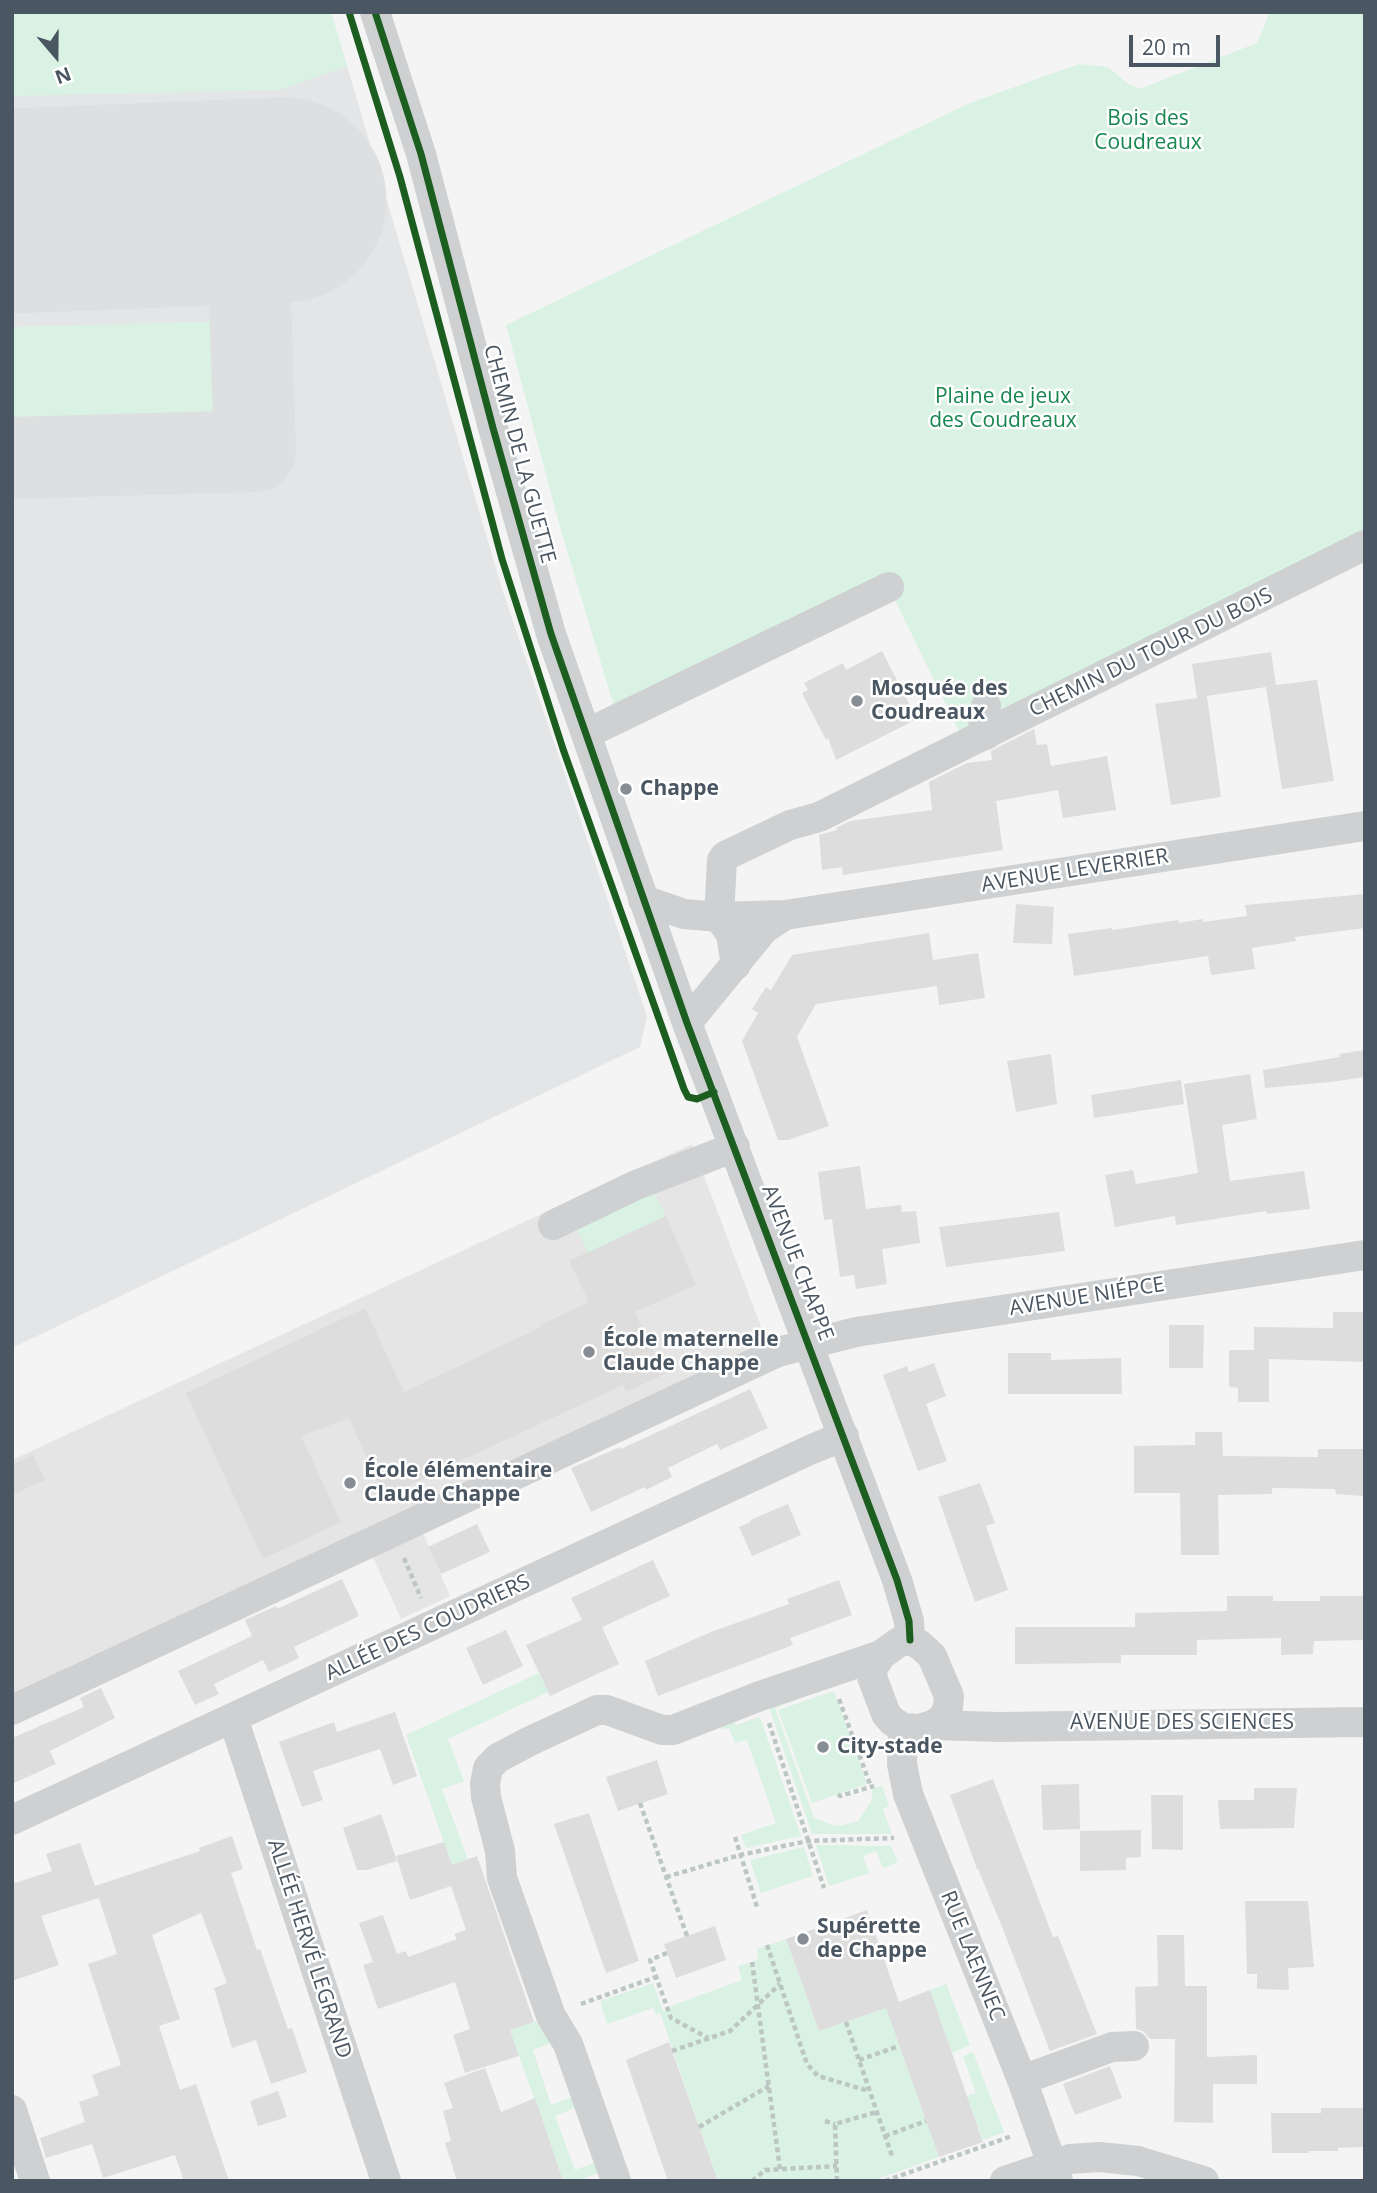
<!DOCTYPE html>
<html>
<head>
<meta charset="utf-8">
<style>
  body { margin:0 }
  #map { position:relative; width:1377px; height:2193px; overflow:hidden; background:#f4f4f4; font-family:"Open Sans",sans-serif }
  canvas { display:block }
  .frame { position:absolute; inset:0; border:14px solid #4a5661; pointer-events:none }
  .north { position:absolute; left:21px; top:21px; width:70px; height:70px; -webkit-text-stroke:5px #fff; paint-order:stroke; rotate:160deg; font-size:19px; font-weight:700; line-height:28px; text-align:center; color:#4a5661 }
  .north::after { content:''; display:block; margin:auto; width:24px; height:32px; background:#4a5661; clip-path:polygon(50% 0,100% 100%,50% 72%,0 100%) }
  .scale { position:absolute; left:1129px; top:35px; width:91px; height:32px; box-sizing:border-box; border:4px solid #4a5661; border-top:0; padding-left:9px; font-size:21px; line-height:24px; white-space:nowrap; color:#4a5661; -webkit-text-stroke:5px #fff; paint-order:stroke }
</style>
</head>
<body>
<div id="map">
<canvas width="1377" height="2193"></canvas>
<div class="frame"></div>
<div class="north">N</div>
<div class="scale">20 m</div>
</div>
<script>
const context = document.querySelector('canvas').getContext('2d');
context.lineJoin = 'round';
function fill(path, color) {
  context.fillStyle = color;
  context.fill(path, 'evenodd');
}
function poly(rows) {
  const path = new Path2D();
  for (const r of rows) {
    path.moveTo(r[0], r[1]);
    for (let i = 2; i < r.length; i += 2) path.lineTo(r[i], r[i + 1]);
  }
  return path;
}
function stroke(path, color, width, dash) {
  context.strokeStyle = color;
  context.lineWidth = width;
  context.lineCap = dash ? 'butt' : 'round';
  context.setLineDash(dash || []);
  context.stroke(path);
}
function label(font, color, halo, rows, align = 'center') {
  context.font = font + ' "Open Sans",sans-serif';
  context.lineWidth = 5;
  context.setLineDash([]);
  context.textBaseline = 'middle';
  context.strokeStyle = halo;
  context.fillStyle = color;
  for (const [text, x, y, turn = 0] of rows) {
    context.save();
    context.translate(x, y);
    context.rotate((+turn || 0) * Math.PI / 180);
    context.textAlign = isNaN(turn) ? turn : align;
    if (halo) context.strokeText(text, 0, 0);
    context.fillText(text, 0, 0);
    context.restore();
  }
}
const education = poly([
  [692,1144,776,1367,422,1531,450,1596,401,1619,372,1555,12,1720,12,1460]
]);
const airport = poly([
  [12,12,331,12,503,592,647,1016,640,1047,12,1348]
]);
const green = poly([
  [12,12,331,12,347,66,280,90,12,96],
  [1270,12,1365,12,1365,550,959,731,893,596,622,733,560,527,506,325,970,103,1079,64,1108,67,1128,84,1140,89,1257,43],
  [235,321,234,427,12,432,12,327],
  [652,1188,666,1216,588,1253,576,1227],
  [539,1673,548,1692,448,1739,464,1781,442,1789,468,1860,452,1865,406,1735],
  [834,1691,867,1784,812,1803,778,1710],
  [795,1696,796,1700,775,1708,814,1818,832,1825,840,1826,858,1821,871,1802,873,1788,882,1786,889,1806,883,1809,892,1834,812,1834,768,1704],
  [760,1717,801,1836,746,1848,741,1835,776,1823,747,1740,735,1743,729,1728,720,1729,721,1725,733,1718,736,1725],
  [816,1845,891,1846,898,1862,883,1868,876,1851,863,1856,869,1873,829,1886],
  [804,1847,813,1876,761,1893,750,1860],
  [786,1939,819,2031,886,2008,939,2157,872,2181,718,2181,660,2013,656,2014,653,2008,607,2024,600,2001,653,1983,663,2011,676,2004,742,1980,738,1966,758,1960,757,1949],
  [946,1984,970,2045,952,2053,930,1990],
  [535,2021,554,2042,533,2050,551,2105,573,2097,577,2107,555,2116,575,2170,596,2162,600,2172,578,2181,563,2181,510,2030],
  [973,2052,1004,2132,983,2140,967,2096,976,2093,963,2056]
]);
const taxiway = poly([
  [12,458,255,451,247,202]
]);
const runway = poly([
  [12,211,284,200]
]);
const building = poly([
  [882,651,917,719,836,760,828,738,826,740,802,693,808,690,804,683,843,663,846,670],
  [1271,652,1276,685,1317,680,1334,781,1282,789,1266,687,1207,696,1221,797,1171,805,1155,704,1197,698,1192,664],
  [1034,729,1037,745,1047,744,1051,766,1107,756,1116,810,1063,818,1058,790,996,801,1003,850,843,875,842,867,822,870,819,835,837,830,836,828,850,821,932,810,929,782,967,763,992,760,991,751],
  [1365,894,1365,928,1295,937,1296,941,1252,948,1255,969,1211,975,1208,956,1074,976,1068,934,1112,928,1112,930,1178,920,1179,923,1202,919,1203,922,1247,916,1245,905],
  [1016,904,1054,907,1052,944,1013,943],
  [929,933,933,960,978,953,985,998,939,1005,937,986,816,1004,797,1037,829,1126,788,1140,778,1140,742,1041,758,1013,752,1009,766,987,771,990,792,955],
  [1365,1050,1365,1077,1331,1082,1265,1088,1263,1070,1340,1057,1339,1054],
  [1051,1054,1057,1104,1016,1112,1007,1061],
  [1250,1074,1257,1119,1222,1125,1230,1181,1304,1171,1310,1209,1267,1214,1266,1211,1176,1225,1175,1216,1115,1227,1105,1175,1133,1170,1136,1184,1198,1173,1184,1084],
  [1181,1080,1184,1104,1094,1118,1091,1095],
  [860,1166,866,1209,901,1205,902,1212,916,1211,920,1243,882,1249,887,1284,856,1289,854,1275,840,1277,832,1219,824,1220,818,1172],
  [1059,1212,1065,1251,946,1267,939,1227],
  [666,1216,696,1285,635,1312,665,1374,626,1392,623,1385,384,1497,349,1418,301,1436,341,1522,263,1559,186,1393,365,1308,404,1392,541,1327,540,1325,589,1302,569,1261],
  [1333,1312,1365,1312,1365,1362,1269,1359,1269,1402,1238,1402,1238,1388,1229,1387,1229,1350,1254,1350,1254,1327,1333,1328],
  [1169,1325,1204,1325,1203,1368,1169,1368],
  [1008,1353,1051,1353,1051,1360,1121,1358,1122,1394,1008,1394],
  [934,1363,946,1396,926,1404,947,1461,918,1471,883,1375,907,1366,909,1372],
  [750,1389,768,1428,720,1450,717,1444,668,1468,672,1477,646,1490,645,1487,591,1512,571,1468,620,1447,621,1449],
  [1195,1432,1222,1432,1223,1456,1318,1457,1318,1449,1365,1449,1363,1496,1336,1494,1335,1489,1272,1488,1272,1494,1218,1495,1219,1555,1181,1555,1180,1493,1134,1493,1134,1446,1195,1445],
  [33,1455,45,1480,12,1495,12,1465],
  [980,1483,995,1523,986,1526,1008,1590,975,1602,938,1497],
  [788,1504,801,1535,752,1556,739,1527,751,1522,750,1520],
  [477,1524,490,1552,441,1574,428,1547],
  [653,1560,670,1596,602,1627,619,1664,550,1696,526,1645,582,1620,571,1598],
  [342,1579,359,1616,294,1647,299,1658,269,1672,263,1660,214,1684,219,1694,195,1705,178,1671,252,1636,245,1620,276,1606,277,1609],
  [839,1580,852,1615,790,1638,793,1645,658,1696,645,1661,711,1632,789,1604,787,1599],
  [1227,1596,1273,1596,1273,1601,1320,1601,1320,1596,1364,1596,1364,1640,1314,1641,1313,1654,1281,1655,1281,1638,1197,1640,1197,1655,1121,1655,1121,1663,1015,1664,1015,1627,1135,1627,1135,1613,1227,1611],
  [506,1630,523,1666,483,1685,466,1648],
  [101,1688,115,1718,50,1751,56,1764,12,1784,12,1738,84,1707,80,1698],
  [395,1712,417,1776,393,1785,380,1749,313,1771,323,1800,302,1807,279,1742,334,1722,337,1732],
  [657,1760,668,1794,618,1811,606,1777],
  [993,1779,1053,1937,1058,1936,1097,2034,1050,2051,1003,1929,978,1869,977,1869,950,1795],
  [1079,1784,1080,1829,1043,1830,1041,1785],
  [1254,1788,1297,1788,1294,1828,1220,1829,1218,1800,1254,1800],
  [1151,1795,1183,1795,1183,1850,1152,1849],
  [589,1813,639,1961,606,1973,554,1824],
  [381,1814,397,1861,367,1870,357,1870,343,1828],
  [1141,1830,1141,1857,1126,1858,1126,1870,1080,1871,1080,1831],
  [232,1836,243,1869,231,1873,257,1950,260,1949,288,2029,292,2028,307,2072,271,2084,256,2040,232,2048,214,1988,227,1983,201,1913,152,1935,180,2019,159,2026,180,2090,196,2084,229,2181,184,2181,175,2155,103,2178,92,2144,46,2158,40,2138,85,2122,79,2102,99,2095,92,2075,121,2065,88,1964,117,1954,95,1886,200,1851,199,1848],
  [444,1842,452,1865,477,1856,534,2022,510,2030,519,2056,465,2073,453,2035,470,2029,455,1982,378,2009,363,1965,373,1962,359,1923,383,1915,397,1954,406,1951,408,1957,457,1939,454,1934,466,1930,451,1886,410,1900,396,1856],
  [80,1843,99,1898,41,1916,59,1965,12,1981,12,1884,52,1871,46,1854],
  [1245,1901,1308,1901,1314,1967,1288,1968,1289,1990,1257,1989,1257,1974,1247,1974],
  [867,1910,899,2002,930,1990,983,2142,939,2157,886,2008,819,2031,786,1939],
  [715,1926,726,1960,676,1978,664,1944],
  [1157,1935,1184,1935,1185,1986,1207,1986,1207,2057,1257,2055,1257,2084,1213,2084,1213,2123,1174,2122,1175,2039,1150,2039,1143,2031,1136,2029,1135,1987,1158,1986],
  [669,2042,699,2127,718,2181,668,2181,626,2060],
  [1110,2066,1122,2098,1075,2115,1063,2084],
  [485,2068,501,2112,535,2098,563,2181,457,2181,445,2143,451,2141,443,2111,453,2108,444,2083],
  [278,2091,287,2117,258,2126,250,2101],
  [1321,2108,1365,2108,1365,2147,1338,2148,1338,2151,1309,2151,1309,2153,1272,2153,1271,2113,1321,2113]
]);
const path = poly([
  [404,1558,421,1598],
  [839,1699,871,1787],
  [769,1723,824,1888],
  [838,1794,840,1796,874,1786],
  [640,1803,687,1936],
  [735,1837,758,1910],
  [666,1877,740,1855,808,1841,894,1838],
  [767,1945,807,2064,818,2076,869,2091],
  [667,1953,650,1960,671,2018,708,2038],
  [752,1962,780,2169],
  [581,2004,656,1977],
  [846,2022,892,2156],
  [672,2051,730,2031,780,1984],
  [859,2060,899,2046],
  [825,2121,835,2124],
  [699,2127,769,2086],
  [885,2136,926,2121],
  [752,2181,765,2170,837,2166],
  [837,2181,835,2124,877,2112],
  [885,2181,1012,2136]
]);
const minor = poly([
  [375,12,421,154,493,428,551,634,687,1023,897,1580,909,1621,910,1640],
  [986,706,983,720,986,735],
  [586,734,889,587],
  [643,900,684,914,719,917,785,915,1365,826],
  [736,965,731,934,719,917,722,860,725,856,790,825,819,817,1365,545],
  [687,1023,764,929,785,915],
  [553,1225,636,1185,735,1147],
  [910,1640,920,1645,932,1656,949,1696,948,1708,943,1718,933,1725,919,1729,903,1728,892,1721,886,1714,872,1677,873,1668,881,1655,899,1642,910,1640],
  [12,1710,778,1352,856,1332,1365,1255],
  [233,1718,386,2181],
  [933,1725,999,1727,1365,1722],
  [903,1728,902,1764,908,1794,1022,2080,1058,2181],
  [12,1820,812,1449,844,1436],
  [1022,2080,1112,2047,1134,2046],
  [12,2110,35,2181],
  [616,2181,568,2044,551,2016,502,1878,500,1851,486,1797,485,1784,488,1768,498,1758,528,1742,597,1710,607,1710,662,1730,673,1730,760,1696,881,1655],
  [1005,2181,1070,2159,1100,2157,1138,2161,1204,2181]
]);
const cycleway = poly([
  [349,12,400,177,502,559,563,749,684,1089,688,1097,697,1099,714,1092],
  [375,12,421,154,493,428,551,634,687,1023,897,1580,909,1621,910,1640]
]);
const markers = [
  [857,701,7,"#868d94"],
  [626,789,7,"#868d94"],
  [589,1352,7,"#868d94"],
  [350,1483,7,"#868d94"],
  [823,1747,7,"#868d94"],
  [803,1939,7,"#868d94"]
];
const parkNames = [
  ["Bois des",1148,119],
  ["Coudreaux",1148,143],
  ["Plaine de jeux",1003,397],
  ["des Coudreaux",1003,421]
];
const streetNames = [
  ["CHEMIN DE LA GUETTE",519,454,75],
  ["CHEMIN DU TOUR DU BOIS",1151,653,-26],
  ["AVENUE LEVERRIER",1075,871,-9],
  ["AVENUE CHAPPE",797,1263,69],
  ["AVENUE NIÉPCE",1087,1297,-9],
  ["ALLÉE DES COUDRIERS",428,1628,-25],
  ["AVENUE DES SCIENCES",1182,1723],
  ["ALLÉE HERVÉ LEGRAND",309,1949,72],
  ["RUE LAENNEC",972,1956,68]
];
const poiNames = [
  ["Mosquée des",871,689],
  ["Coudreaux",871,713],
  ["Chappe",640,789],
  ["École maternelle",603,1340],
  ["Claude Chappe",603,1364],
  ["École élémentaire",364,1471],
  ["Claude Chappe",364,1495],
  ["City-stade",837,1747],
  ["Supérette",817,1927],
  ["de Chappe",817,1951]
];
fill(education, '#e6e5e6');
fill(airport, '#e4e5e7');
fill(green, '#d9f2e3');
stroke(taxiway, '#dedfe0', 82);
stroke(runway, '#dedfe0', 205);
fill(building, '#ddddde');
stroke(path, '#bcc7c4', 4.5, [5, 3.5]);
stroke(minor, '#ced0d2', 30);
stroke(cycleway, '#1b5e20', 7);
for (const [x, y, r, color] of markers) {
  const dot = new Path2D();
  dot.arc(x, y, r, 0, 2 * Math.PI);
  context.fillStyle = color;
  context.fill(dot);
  stroke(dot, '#fff', 2.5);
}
label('21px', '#17864f', '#fff', parkNames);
label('21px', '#4a5661', '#fff', streetNames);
label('bold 21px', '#4a5661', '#fff', poiNames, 'left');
</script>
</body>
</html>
